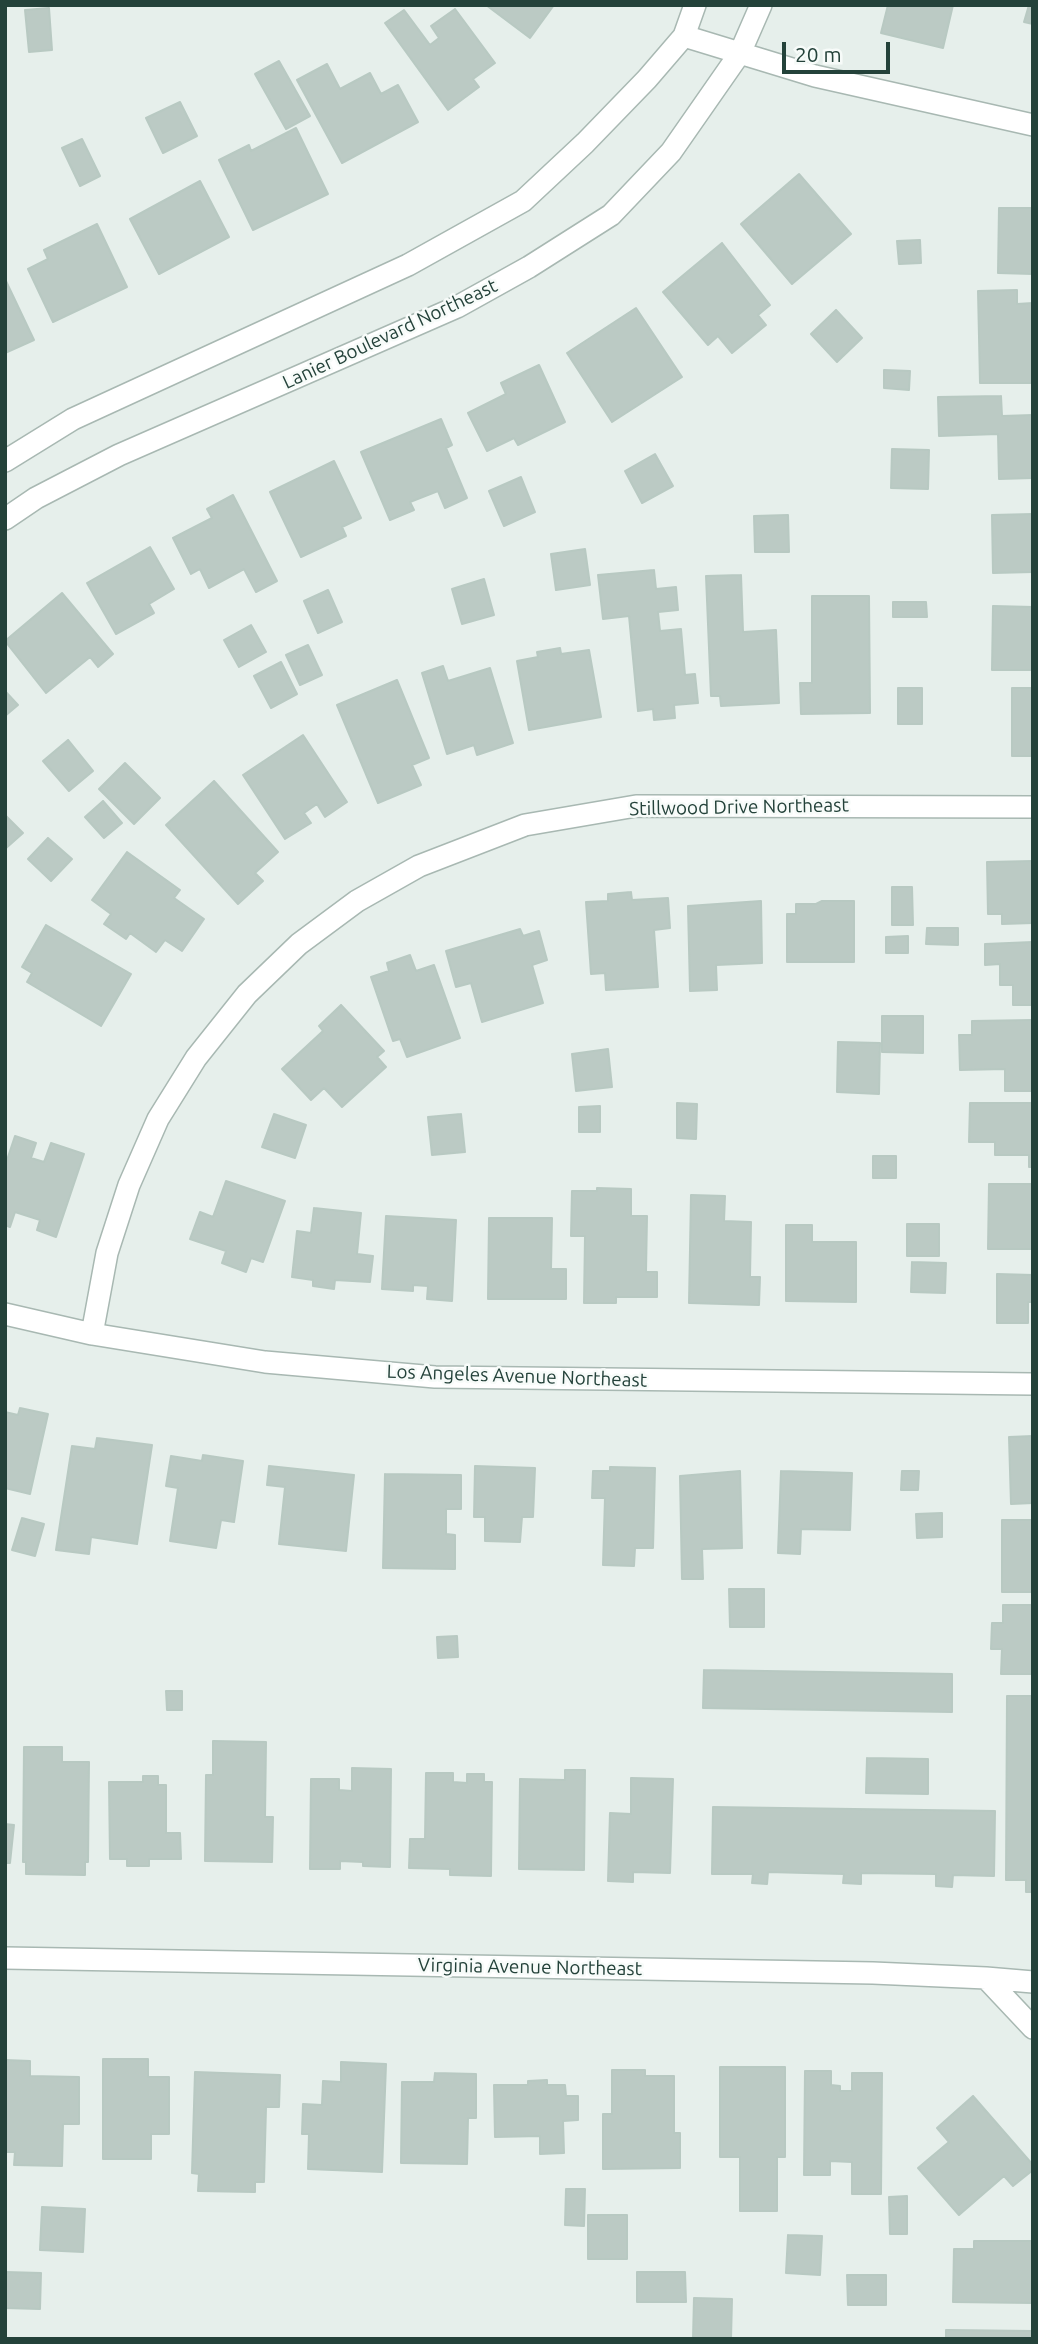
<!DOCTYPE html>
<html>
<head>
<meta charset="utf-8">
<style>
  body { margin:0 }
  #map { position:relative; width:1038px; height:2344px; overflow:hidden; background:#e6efeb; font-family:Ubuntu,sans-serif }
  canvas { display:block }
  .frame { position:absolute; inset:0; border:7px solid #24423a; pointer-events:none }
  .scale { position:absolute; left:782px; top:42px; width:108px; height:32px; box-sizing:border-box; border:4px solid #24423a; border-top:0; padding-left:9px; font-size:21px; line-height:24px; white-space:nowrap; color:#24423a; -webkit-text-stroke:5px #f7fbf9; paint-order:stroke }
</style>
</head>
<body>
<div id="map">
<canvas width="1038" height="2344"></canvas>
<div class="frame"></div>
<div class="scale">20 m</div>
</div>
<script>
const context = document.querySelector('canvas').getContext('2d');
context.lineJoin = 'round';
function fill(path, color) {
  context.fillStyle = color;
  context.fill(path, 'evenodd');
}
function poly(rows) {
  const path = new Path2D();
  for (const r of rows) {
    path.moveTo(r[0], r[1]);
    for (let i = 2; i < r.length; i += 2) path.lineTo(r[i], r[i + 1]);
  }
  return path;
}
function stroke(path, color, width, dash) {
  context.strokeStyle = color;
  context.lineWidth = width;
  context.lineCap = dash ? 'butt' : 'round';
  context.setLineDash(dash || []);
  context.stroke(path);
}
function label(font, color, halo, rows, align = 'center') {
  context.font = font + ' Ubuntu,sans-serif';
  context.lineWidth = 5;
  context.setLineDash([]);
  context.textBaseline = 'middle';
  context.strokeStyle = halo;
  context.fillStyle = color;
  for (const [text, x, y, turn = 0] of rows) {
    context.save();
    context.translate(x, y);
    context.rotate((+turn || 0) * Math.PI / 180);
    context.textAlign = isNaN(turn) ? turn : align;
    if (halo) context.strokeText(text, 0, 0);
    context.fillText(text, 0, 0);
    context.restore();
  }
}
const building = poly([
  [486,5,554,5,530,38,486,5],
  [888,5,953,5,943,48,881,33,888,5],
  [1029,5,1033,5,1033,24,1024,22,1029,5],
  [49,8,52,50,29,52,25,10,49,8],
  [455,9,495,63,473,79,479,87,448,110,385,23,404,10,430,45,439,38,431,26,455,9],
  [279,61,310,116,286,129,255,74,279,61],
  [327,64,340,89,370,73,381,94,398,85,418,122,342,163,297,80,327,64],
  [180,102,197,136,163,153,146,118,180,102],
  [296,128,328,194,253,230,219,160,249,145,251,151,296,128],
  [82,139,100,176,80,186,62,148,82,139],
  [799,174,851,234,792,284,741,224,799,174],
  [200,181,229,237,159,274,130,219,200,181],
  [999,208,1033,208,1033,274,998,273,999,208],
  [97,224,127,287,53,322,28,269,48,259,44,250,97,224],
  [920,240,921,263,899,264,897,241,920,240],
  [722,243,770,305,758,315,766,325,732,353,718,336,708,345,663,292,722,243],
  [5,279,34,340,5,353,5,279],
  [1017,290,1017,304,1033,303,1033,383,980,383,978,291,1017,290],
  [636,308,682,377,612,422,567,353,636,308],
  [836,310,862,338,837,362,811,334,836,310],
  [539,365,565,422,518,445,514,438,487,451,468,413,506,394,501,383,539,365],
  [884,370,910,371,909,390,884,388,884,370],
  [1001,396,1002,416,1033,415,1033,478,999,479,998,434,939,436,938,397,1001,396],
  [441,419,452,445,446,448,467,498,445,508,438,491,410,502,414,510,390,520,361,452,441,419],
  [892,449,929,450,928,489,891,488,892,449],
  [655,454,673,486,642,503,625,471,655,454],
  [334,461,361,518,342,527,346,536,301,557,270,492,334,461],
  [521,477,535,512,504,526,489,491,521,477],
  [233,495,277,581,256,592,244,569,209,588,200,569,191,574,173,538,212,518,207,509,233,495],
  [1033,514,1033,572,993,573,992,515,1033,514],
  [788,515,789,552,755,552,754,516,788,515],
  [150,547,174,589,149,604,154,613,116,634,87,583,150,547],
  [585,549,590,585,556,590,551,554,585,549],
  [654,570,656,589,676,587,678,610,658,612,660,631,681,629,685,675,695,674,698,703,674,705,675,718,654,720,653,709,638,711,629,616,603,619,598,575,654,570],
  [741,575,743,632,776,630,779,703,721,706,720,696,711,696,706,576,741,575],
  [484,579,494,615,462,624,452,589,484,579],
  [328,590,342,622,318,633,304,601,328,590],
  [62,593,113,654,98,667,90,657,46,693,5,641,62,593],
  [812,596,869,596,870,713,801,714,800,683,812,683,812,596],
  [893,602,926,602,927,617,893,617,893,602],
  [993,606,1033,607,1033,670,992,670,993,606],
  [251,625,266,652,239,667,224,640,251,625],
  [308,645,322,675,300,685,286,655,308,645],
  [560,648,561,654,589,650,601,717,529,730,517,661,538,657,537,652,560,648],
  [281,662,297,694,271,708,254,676,281,662],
  [443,666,448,681,490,668,513,743,477,755,474,745,447,754,422,673,443,666],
  [397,680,429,758,412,765,421,785,378,803,337,705,397,680],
  [898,688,922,688,922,724,898,724,898,688],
  [1012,688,1033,688,1033,756,1012,756,1012,688],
  [5,691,18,705,5,716,5,691],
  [303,735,347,802,325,817,317,804,304,813,311,823,285,839,243,775,303,735],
  [68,740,93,771,69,791,43,761,68,740],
  [125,763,160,798,134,824,99,789,125,763],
  [214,781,278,852,255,873,263,881,238,904,166,825,214,781],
  [103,801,122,823,104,838,85,817,103,801],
  [5,815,23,833,5,849,5,815],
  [48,838,72,859,51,881,28,859,48,838],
  [127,852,180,890,174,898,204,919,182,951,165,940,156,952,130,933,126,939,104,924,111,914,92,900,127,852],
  [1033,861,1033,923,1002,924,1002,914,988,914,987,862,1033,861],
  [892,887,912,887,913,925,892,925,892,887],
  [631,892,632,900,668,898,670,928,654,930,658,987,606,990,605,973,591,974,586,902,608,901,608,894,631,892],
  [761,901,762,963,716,965,717,990,690,991,688,906,761,901],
  [822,901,854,901,854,962,787,962,787,914,796,914,796,904,816,904,822,901],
  [46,925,131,974,101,1026,27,982,32,973,22,967,46,925],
  [927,928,958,928,958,945,926,944,927,928],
  [520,929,523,936,539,931,547,960,532,965,543,1003,482,1022,471,983,456,987,446,951,520,929],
  [908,936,908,953,886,953,886,937,908,936],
  [1033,942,1033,1005,1013,1005,1013,985,1000,985,1000,964,985,965,985,944,1033,942],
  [410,955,416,971,434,965,460,1038,407,1057,400,1039,393,1041,371,977,389,971,387,963,410,955],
  [341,1005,384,1051,377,1057,386,1067,342,1107,324,1088,311,1100,282,1069,323,1031,319,1026,341,1005],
  [882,1016,923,1016,923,1053,882,1052,882,1016],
  [1033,1020,1033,1091,1005,1091,1005,1069,960,1070,959,1035,972,1035,972,1021,1033,1020],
  [838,1042,880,1043,879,1094,837,1092,838,1042],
  [608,1049,612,1087,576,1091,572,1054,608,1049],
  [677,1103,697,1104,696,1139,677,1138,677,1103],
  [970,1103,1033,1103,1033,1167,1029,1167,1029,1155,995,1155,995,1142,969,1142,970,1103],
  [600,1106,600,1132,579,1132,579,1107,600,1106],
  [274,1114,306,1125,295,1158,262,1147,274,1114],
  [461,1114,465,1152,432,1155,428,1117,461,1114],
  [15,1136,36,1143,31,1158,44,1162,51,1143,84,1154,56,1237,37,1230,40,1220,15,1212,10,1227,5,1225,5,1166,15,1136],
  [873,1156,896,1156,896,1178,873,1178,873,1156],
  [226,1181,285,1201,263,1262,251,1258,246,1272,222,1263,226,1251,190,1239,200,1212,213,1217,226,1181],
  [989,1184,1033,1184,1033,1249,988,1249,989,1184],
  [597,1188,631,1189,631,1216,647,1216,646,1272,657,1272,657,1297,616,1297,616,1303,584,1303,585,1236,571,1236,572,1191,597,1191,597,1188],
  [691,1195,725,1196,724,1221,751,1222,750,1277,760,1277,759,1305,689,1303,691,1195],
  [314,1208,361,1213,357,1254,373,1256,370,1282,335,1280,334,1289,313,1286,313,1280,292,1277,297,1231,311,1233,314,1208],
  [386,1216,456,1220,452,1301,427,1299,428,1286,413,1285,413,1291,382,1289,386,1216],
  [489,1218,552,1218,551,1269,566,1269,566,1299,488,1299,489,1218],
  [907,1224,939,1224,939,1256,907,1256,907,1224],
  [786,1225,812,1225,812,1242,856,1242,856,1302,786,1301,786,1225],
  [912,1262,946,1263,945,1293,911,1292,912,1262],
  [997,1274,1033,1275,1033,1302,1028,1302,1028,1323,997,1323,997,1274],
  [20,1408,48,1414,30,1494,5,1488,5,1412,18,1415,20,1408],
  [1033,1436,1033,1503,1011,1504,1009,1437,1033,1436],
  [97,1438,152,1445,137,1544,91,1537,89,1554,56,1550,72,1446,95,1449,97,1438],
  [203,1455,243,1461,234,1522,221,1520,216,1548,170,1541,178,1488,166,1486,171,1456,202,1461,203,1455],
  [269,1466,354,1475,346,1551,279,1544,285,1487,267,1485,269,1466],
  [475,1466,535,1468,533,1517,522,1517,520,1542,485,1541,485,1517,474,1517,475,1466],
  [610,1467,655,1468,653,1548,635,1548,634,1566,603,1565,605,1498,592,1498,593,1471,610,1471,610,1467],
  [740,1471,742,1548,702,1549,703,1579,682,1579,680,1476,740,1471],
  [781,1471,852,1473,850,1530,801,1529,800,1554,778,1553,781,1471],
  [902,1471,919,1471,918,1490,901,1490,902,1471],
  [385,1474,461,1475,461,1509,446,1509,446,1534,455,1535,455,1569,383,1568,385,1474],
  [942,1513,942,1537,917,1538,916,1514,942,1513],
  [22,1518,44,1524,35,1556,12,1550,22,1518],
  [1002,1520,1033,1520,1033,1592,1002,1592,1002,1520],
  [729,1589,764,1589,764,1627,730,1627,729,1589],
  [1003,1605,1033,1605,1033,1674,1001,1674,1002,1649,991,1649,992,1623,1003,1623,1003,1605],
  [457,1636,458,1657,438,1658,437,1637,457,1636],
  [704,1670,952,1674,952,1712,703,1708,704,1670],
  [166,1691,182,1691,182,1710,167,1710,166,1691],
  [1007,1696,1033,1696,1033,1892,1026,1892,1026,1880,1006,1880,1007,1696],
  [213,1741,266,1742,265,1817,273,1817,272,1862,205,1861,206,1775,213,1775,213,1741],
  [24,1747,62,1747,62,1762,89,1762,88,1862,85,1862,85,1875,26,1874,26,1862,23,1862,24,1747],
  [867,1758,928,1759,928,1794,866,1793,867,1758],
  [352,1768,391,1769,390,1867,363,1866,363,1862,340,1861,340,1869,310,1869,311,1779,339,1779,339,1790,352,1791,352,1768],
  [565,1770,585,1770,584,1870,519,1869,520,1779,565,1780,565,1770],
  [426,1773,453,1773,453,1782,467,1783,467,1774,484,1774,484,1782,492,1782,491,1876,450,1875,450,1869,409,1868,410,1839,425,1839,426,1773],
  [143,1776,158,1776,158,1785,166,1785,166,1833,180,1833,181,1859,149,1859,149,1866,127,1866,127,1859,110,1859,109,1782,143,1782,143,1776],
  [631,1778,673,1779,670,1873,633,1872,633,1882,608,1881,610,1813,631,1814,631,1778],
  [713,1807,995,1811,994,1876,953,1875,952,1887,936,1886,936,1874,861,1873,861,1884,843,1883,844,1874,768,1872,767,1884,752,1883,753,1874,712,1874,713,1807],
  [5,1824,14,1825,10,1863,5,1863,5,1824],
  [103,2059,148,2059,148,2077,169,2077,169,2134,151,2134,151,2159,103,2159,103,2059],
  [5,2060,30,2061,30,2076,79,2077,79,2124,63,2124,62,2166,14,2165,15,2152,5,2152,5,2060],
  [341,2062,386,2064,382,2172,308,2169,309,2134,302,2134,303,2104,322,2105,323,2081,341,2082,341,2062],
  [720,2067,785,2067,785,2157,777,2157,777,2211,740,2211,740,2157,720,2157,720,2067],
  [612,2070,645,2070,645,2076,674,2076,674,2133,680,2133,680,2168,603,2169,603,2114,612,2114,612,2070],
  [805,2071,831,2071,831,2085,840,2086,840,2091,852,2091,852,2073,882,2073,881,2194,852,2194,852,2162,830,2161,830,2175,804,2175,805,2071],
  [195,2072,280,2075,279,2107,266,2107,264,2182,255,2182,255,2192,198,2191,199,2174,192,2173,195,2072],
  [435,2073,476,2074,476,2118,468,2118,467,2164,401,2163,402,2082,434,2082,435,2073],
  [547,2080,547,2085,565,2085,566,2096,578,2096,578,2120,563,2121,564,2153,540,2154,540,2136,495,2137,494,2085,528,2085,528,2081,547,2080],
  [973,2096,1033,2165,1033,2170,1013,2186,1004,2176,959,2215,918,2168,949,2142,937,2128,973,2096],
  [566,2189,585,2189,584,2226,565,2225,566,2189],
  [907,2196,907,2234,890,2234,889,2197,907,2196],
  [42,2207,85,2209,83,2252,40,2250,42,2207],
  [588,2215,627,2215,627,2259,588,2259,588,2215],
  [788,2235,822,2236,820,2275,786,2273,788,2235],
  [974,2241,1033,2241,1033,2303,953,2302,954,2249,974,2249,974,2241],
  [5,2272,41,2273,40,2309,5,2308,5,2272],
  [637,2272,685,2272,686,2302,637,2302,637,2272],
  [847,2275,886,2275,886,2305,848,2305,847,2275],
  [694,2298,732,2299,731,2339,693,2339,694,2298],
  [946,2330,1033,2331,1033,2339,946,2339,946,2330]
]);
const minor = poly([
  [684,36,815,76,1033,125],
  [5,461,73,419,408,265,523,201,585,143,647,79,684,36,695,5],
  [5,519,36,498,119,455,457,307,529,267,611,215,671,152,740,53,761,5],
  [5,1314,92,1334,265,1362,435,1377,1033,1384],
  [92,1334,107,1253,129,1185,158,1119,196,1058,247,994,299,944,357,901,419,866,525,825,636,806,1033,807],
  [5,1958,873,1973,986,1978,1033,2028],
  [986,1978,1033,1982]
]);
const streetNames = [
  ["Lanier Boulevard Northeast",390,334,-25],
  ["Stillwood Drive Northeast",739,807,-1],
  ["Los Angeles Avenue Northeast",517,1376,2],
  ["Virginia Avenue Northeast",530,1967,1]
];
fill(building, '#bbcac4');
stroke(building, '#b8c9c2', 2);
stroke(minor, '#a8b8b2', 24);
stroke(minor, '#fff', 21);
label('19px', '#24423a', '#f7fbf9', streetNames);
</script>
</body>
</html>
